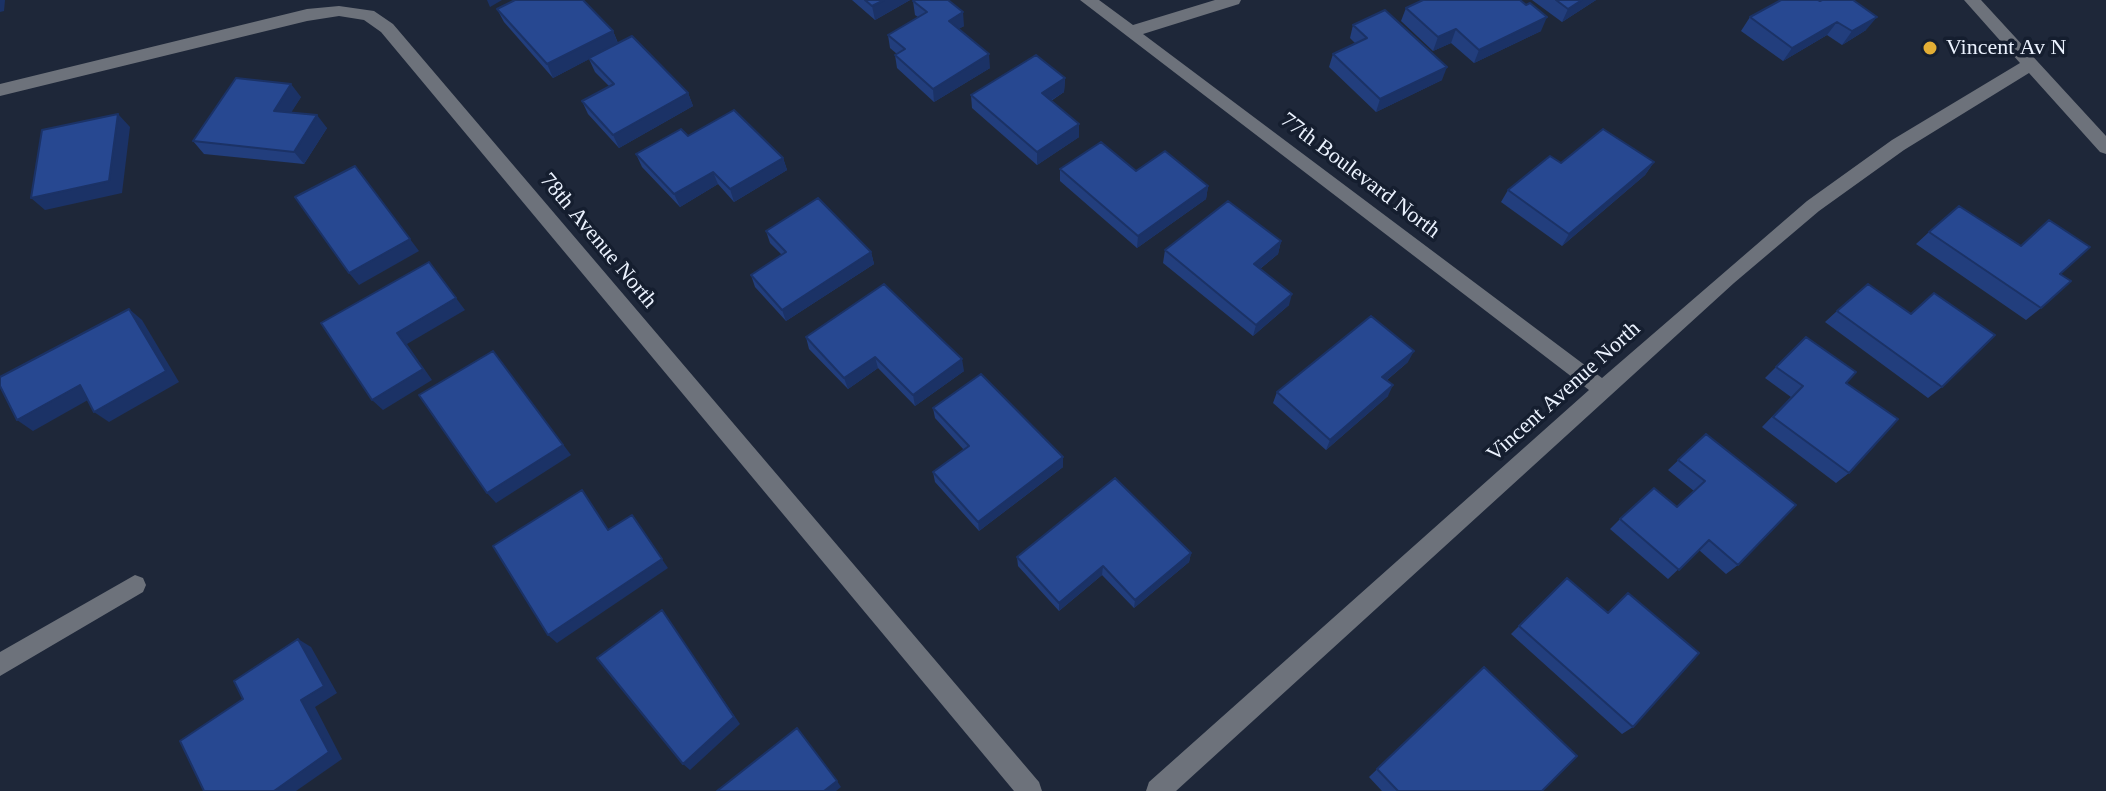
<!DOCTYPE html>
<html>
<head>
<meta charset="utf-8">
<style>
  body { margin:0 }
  canvas { display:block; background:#1e2739 }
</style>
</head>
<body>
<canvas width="2106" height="791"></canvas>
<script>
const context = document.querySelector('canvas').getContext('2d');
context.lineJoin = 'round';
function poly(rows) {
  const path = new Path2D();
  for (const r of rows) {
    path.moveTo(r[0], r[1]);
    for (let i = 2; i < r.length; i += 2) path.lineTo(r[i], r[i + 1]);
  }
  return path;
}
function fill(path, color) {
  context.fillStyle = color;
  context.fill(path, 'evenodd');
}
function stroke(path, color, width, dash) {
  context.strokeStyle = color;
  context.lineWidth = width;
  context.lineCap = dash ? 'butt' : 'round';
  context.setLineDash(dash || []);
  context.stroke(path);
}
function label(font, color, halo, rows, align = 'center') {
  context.font = font + ' Georgia,serif';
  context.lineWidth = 7;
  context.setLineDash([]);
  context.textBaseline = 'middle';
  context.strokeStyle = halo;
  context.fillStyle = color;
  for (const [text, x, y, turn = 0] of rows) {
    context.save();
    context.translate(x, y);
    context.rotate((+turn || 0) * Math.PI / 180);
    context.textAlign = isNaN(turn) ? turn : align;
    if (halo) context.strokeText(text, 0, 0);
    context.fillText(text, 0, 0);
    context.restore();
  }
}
const minor = poly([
  [1080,0,1099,0,1133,25,1215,0,1241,0,1239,4,1143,34,1602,378,1807,201,1892,140,2020,63,1964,0,1981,0,2106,136,2106,154,2100,152,2029,73,1904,150,1819,211,1734,283,1176,791,1146,791,1149,782,1589,390,1080,0],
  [339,6,374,11,393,24,1039,782,1042,791,1014,791,381,32,364,20,339,16,307,21,0,96,0,84,307,9,339,6],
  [135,575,143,578,146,585,143,592,0,676,0,652,135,575]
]);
const wall = poly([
  [852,0,910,0,875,20],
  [1532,0,1596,0,1562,22],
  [913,1,964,26,958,29,990,68,934,102,897,68,895,55,897,54,890,48,888,35,918,17,915,15],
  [1820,1,1866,30,1842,45,1827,35,1783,61,1741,31,1750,17],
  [1406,8,1541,31,1474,63,1451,43,1433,51,1401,21],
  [497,9,613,31,618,43,688,93,693,106,619,148,588,114,582,101,609,86,595,72,589,59,553,78,504,22],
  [1353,25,1442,80,1376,112,1329,67,1333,54,1355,43,1350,38],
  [1065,78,1064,92,1051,101,1079,124,1079,137,1037,165,972,108,971,95],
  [301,97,291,112,327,128,304,164,204,154,193,141],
  [688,136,783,158,787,170,734,202,718,184,680,207,642,167,636,154],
  [1654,162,1645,175,1562,246,1501,202,1508,190,1561,163],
  [1060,169,1136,171,1208,186,1206,199,1137,248,1060,181],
  [766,231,871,252,874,264,786,321,755,287,751,275,782,255,770,243],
  [1929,232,2060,274,2041,308,2026,320,1916,244],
  [1281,241,1278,254,1260,269,1289,305,1253,336,1163,263,1165,250],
  [1837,311,1942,387,1928,398,1825,322],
  [806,337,964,371,915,406,878,368,848,389,809,349],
  [1806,337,1846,383,1849,473,1836,483,1762,427,1791,397,1765,378],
  [1408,362,1387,380,1388,396,1326,450,1273,403,1277,392],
  [933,408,1063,467,979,531,935,482,933,472,964,450,935,418],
  [1706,434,1738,565,1726,574,1699,550,1668,579,1610,529,1620,519,1677,507,1694,491,1668,470],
  [1191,553,1189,562,1134,608,1102,575,1059,611,1018,566,1017,557],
  [1567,578,1608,613,1628,593,1633,727,1622,734,1511,634],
  [1484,667,1542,791,1382,791,1369,777]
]);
const shadedWall = poly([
  [0,0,5,0,4,11,0,12],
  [487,0,502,0,490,7],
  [884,0,910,0,875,20,872,6],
  [1582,0,1596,0,1562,22,1568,9],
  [963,12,964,26,950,34,949,21],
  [1547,17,1541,31,1474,63,1479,50],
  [1877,17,1866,30,1842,45,1852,31],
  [1837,22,1827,35,1783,61,1792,48],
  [1456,29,1451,43,1433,51,1438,37],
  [613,31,618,44,553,78,547,64],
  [989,54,990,68,934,102,933,89],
  [1447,67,1442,80,1376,112,1380,99],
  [1065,78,1064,92,1042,106,1042,93],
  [291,84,301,97,284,124,274,111],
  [688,93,693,106,619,148,613,135],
  [118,114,130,127,122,193,45,210,31,198],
  [317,115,327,128,304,164,294,152],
  [1079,124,1079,137,1037,165,1037,152],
  [783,158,787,170,734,202,730,189],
  [1654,162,1645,175,1562,246,1569,234],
  [713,172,718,184,680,207,674,194],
  [1208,186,1206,199,1137,248,1138,236],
  [410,239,419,251,359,285,349,273],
  [1281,241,1278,254,1251,276,1254,264],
  [871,252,874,264,786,321,782,310],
  [1292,294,1289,305,1253,336,1256,325],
  [456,298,465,310,407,344,432,380,383,410,372,400,397,333],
  [129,309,142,320,179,382,109,422,94,412],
  [493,351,571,455,496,503,487,493],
  [1414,351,1408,362,1377,388,1382,377],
  [875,357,878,368,848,389,844,378],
  [962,359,964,371,915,406,913,395],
  [80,385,95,396,33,431,17,420],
  [1393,385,1388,396,1326,450,1330,440],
  [1063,457,1063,467,979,531,978,522],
  [632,515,668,568,557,643,548,635],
  [1191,553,1189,562,1134,608,1135,600],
  [1103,566,1102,575,1059,611,1059,603],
  [662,610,740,724,690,770,683,764],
  [298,639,311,647,337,693,315,707,342,759,296,791,274,791,301,700],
  [837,781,841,787,836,791,824,791]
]);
const building = poly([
  [515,0,583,0,613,31,547,64,497,9,515,0],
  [865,0,884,0,872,6,865,0],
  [916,0,948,0,963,12,949,21,989,54,933,89,895,55,905,49,888,35,927,12,913,1,916,0],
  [1423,0,1520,0,1526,5,1530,3,1547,17,1479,50,1456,29,1438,37,1406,8,1423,0],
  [1556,0,1582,0,1568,9,1556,0],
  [1781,0,1818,0,1820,1,1822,0,1853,0,1877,17,1852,31,1837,22,1792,48,1750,17,1781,0],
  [1385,10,1447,67,1380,99,1333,54,1367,38,1353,25,1385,10],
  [632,36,688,93,613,135,582,101,614,84,589,58,632,36],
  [1036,55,1065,78,1042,93,1079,124,1037,152,971,95,1036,55],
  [236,78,291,84,274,111,317,115,294,152,193,141,236,78],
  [734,110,783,158,730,189,713,172,674,194,636,154,681,129,688,136,734,110],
  [118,114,109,181,31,198,42,130,118,114],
  [1603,129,1654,162,1569,234,1508,190,1550,156,1561,163,1603,129],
  [1101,142,1136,171,1165,151,1208,186,1138,236,1060,169,1101,142],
  [355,166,410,239,349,273,295,197,355,166],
  [818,198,871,252,782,310,751,275,786,252,766,231,818,198],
  [1228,201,1281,241,1254,264,1292,294,1256,325,1165,250,1228,201],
  [1959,206,2021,246,2049,220,2090,247,2060,274,2071,281,2041,308,1929,232,1959,206],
  [429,262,456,298,397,333,423,369,372,400,321,323,429,262],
  [884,284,962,359,913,395,875,357,844,378,806,337,884,284],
  [1868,284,1911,314,1934,293,1995,335,1942,387,1837,311,1868,284],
  [129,309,166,371,94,412,80,385,17,420,0,386,0,377,129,309],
  [1371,316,1414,351,1382,377,1393,385,1330,440,1277,392,1371,316],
  [1806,337,1856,372,1846,383,1898,419,1849,473,1773,417,1803,386,1776,367,1806,337],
  [493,351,563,445,487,493,419,395,493,351],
  [981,374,1063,457,978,522,933,472,969,446,933,408,981,374],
  [1706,434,1796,505,1738,565,1709,540,1679,570,1620,519,1654,488,1677,507,1705,481,1678,460,1706,434],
  [1115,478,1191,553,1135,600,1103,566,1059,603,1017,557,1115,478],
  [582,490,608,530,632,515,662,559,548,635,493,546,582,490],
  [1567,578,1608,613,1628,593,1699,653,1633,727,1519,626,1567,578],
  [662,610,734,717,683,764,597,658,662,610],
  [298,639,324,686,301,700,329,752,274,791,204,791,180,741,243,699,234,681,298,639],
  [1484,667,1577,756,1542,791,1398,791,1377,769,1484,667],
  [797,728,837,781,824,791,717,791,797,728]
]);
const markers = [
  [1930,48,8,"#e3ae35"]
];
const poiNames = [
  ["Vincent Av N",1946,48]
];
const streetNames = [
  ["77th Boulevard North",1360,176,37],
  ["78th Avenue North",598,241,50],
  ["Vincent Avenue North",1564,392,-42]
];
fill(minor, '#6d727b');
fill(wall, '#223e7d');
fill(shadedWall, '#1b3266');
fill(building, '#274891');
stroke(building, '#1b3266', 2);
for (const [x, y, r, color] of markers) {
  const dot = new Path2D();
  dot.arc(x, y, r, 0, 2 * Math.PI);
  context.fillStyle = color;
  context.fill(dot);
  stroke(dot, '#151e2f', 3);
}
label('22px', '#ebf2fe', '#151e2f', poiNames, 'left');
label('22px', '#ebf2fe', '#151e2f', streetNames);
</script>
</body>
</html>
